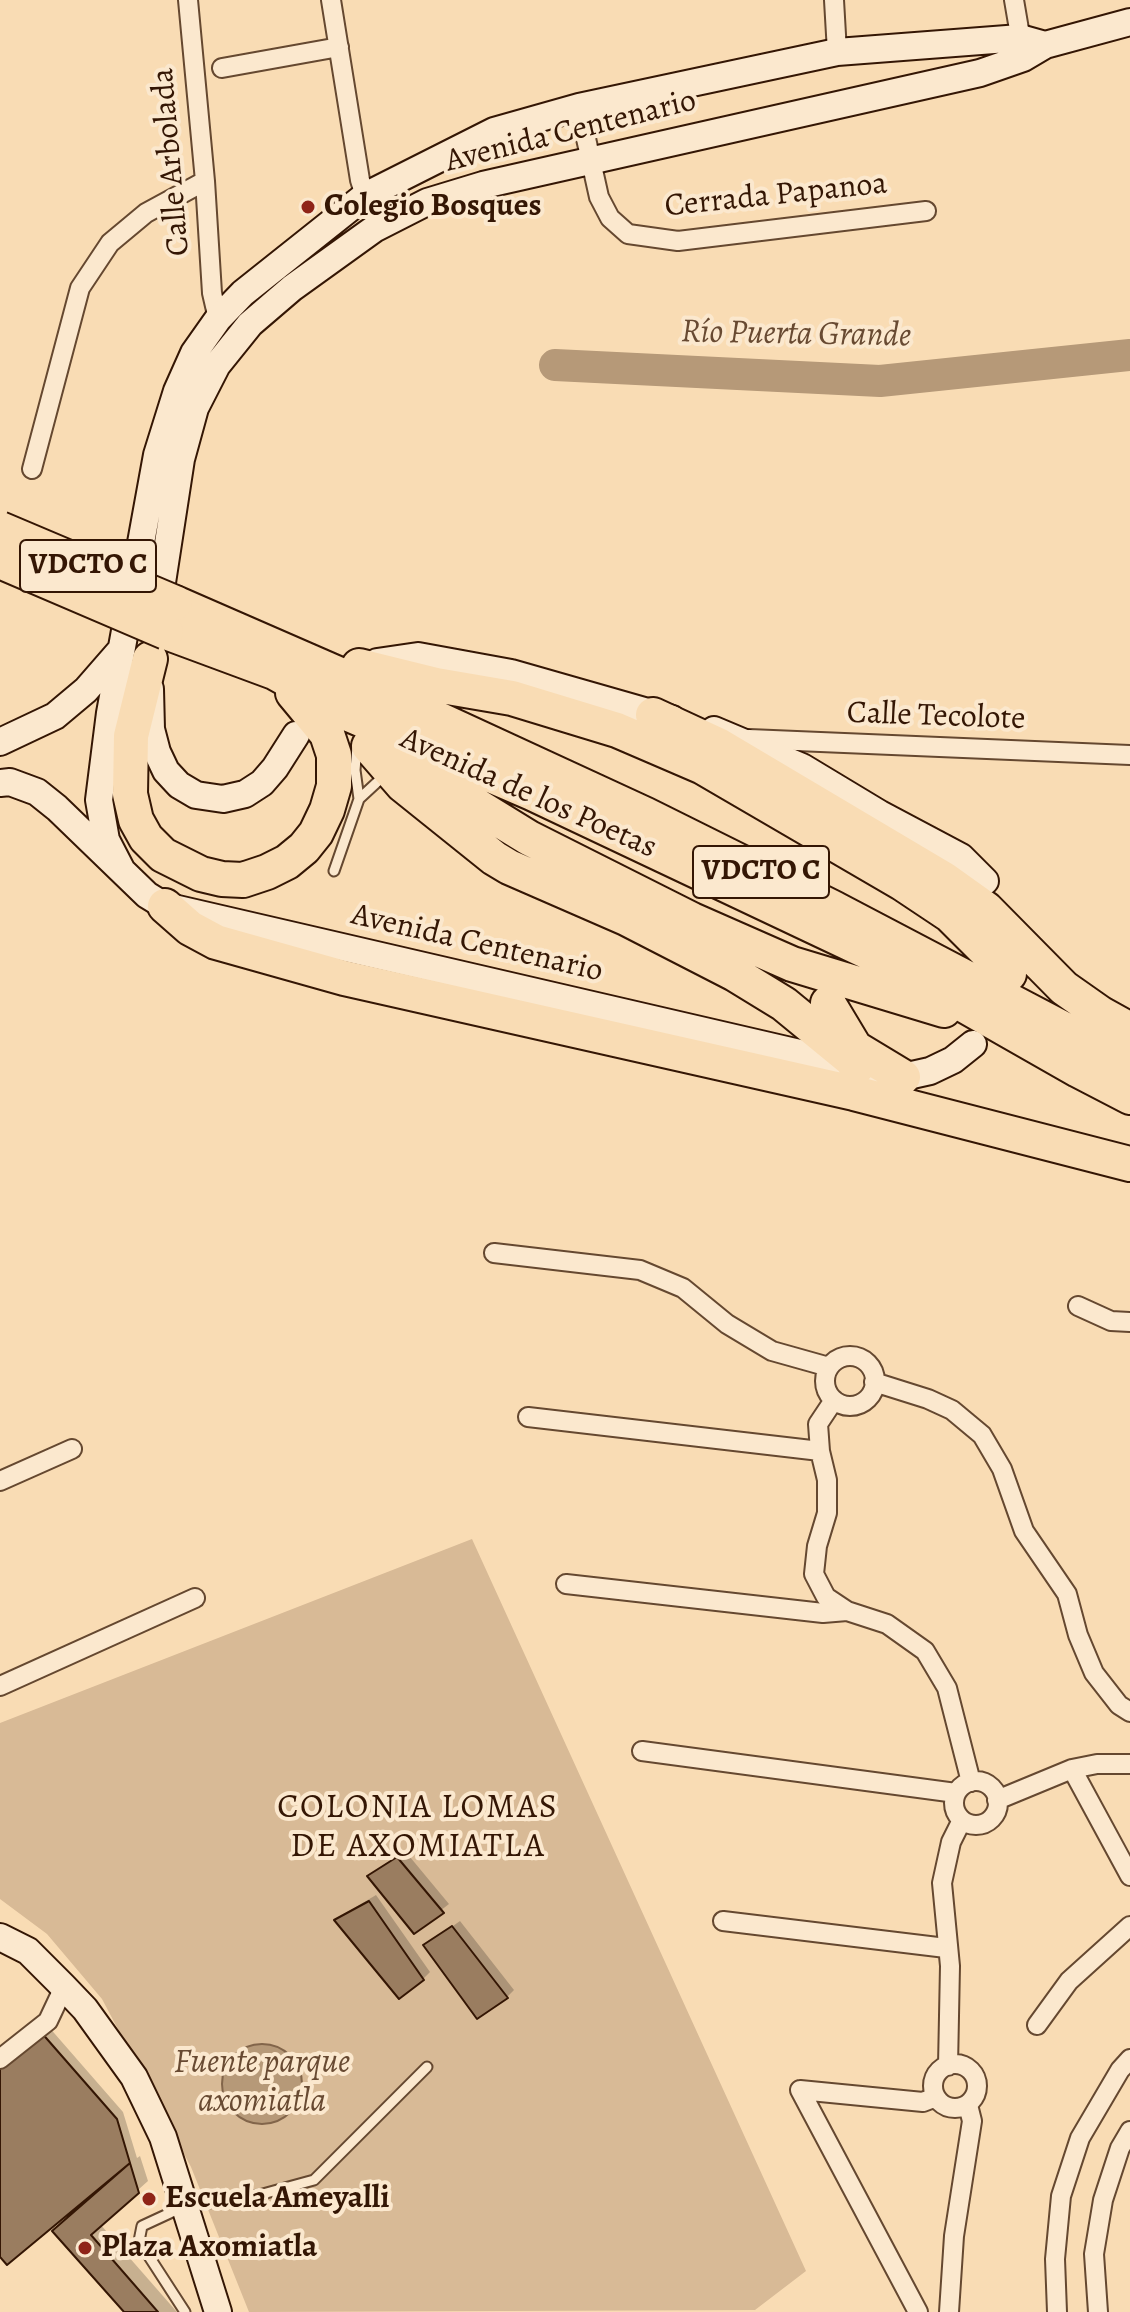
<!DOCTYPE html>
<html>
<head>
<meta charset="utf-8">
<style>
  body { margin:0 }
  canvas { display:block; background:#f9dcb4 }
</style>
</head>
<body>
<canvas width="1130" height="2312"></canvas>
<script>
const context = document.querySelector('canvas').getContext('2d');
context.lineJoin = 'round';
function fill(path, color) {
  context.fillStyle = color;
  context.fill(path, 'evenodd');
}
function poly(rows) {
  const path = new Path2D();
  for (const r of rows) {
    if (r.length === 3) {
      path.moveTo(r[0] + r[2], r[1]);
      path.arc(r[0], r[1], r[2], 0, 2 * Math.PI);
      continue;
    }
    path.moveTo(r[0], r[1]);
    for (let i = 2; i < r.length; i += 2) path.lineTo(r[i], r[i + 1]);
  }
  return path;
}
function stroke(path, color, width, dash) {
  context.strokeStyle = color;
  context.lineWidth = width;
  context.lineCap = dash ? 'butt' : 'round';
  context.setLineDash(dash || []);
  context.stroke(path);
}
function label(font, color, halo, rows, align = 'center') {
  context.font = font + ' Alegreya,serif';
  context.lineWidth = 8;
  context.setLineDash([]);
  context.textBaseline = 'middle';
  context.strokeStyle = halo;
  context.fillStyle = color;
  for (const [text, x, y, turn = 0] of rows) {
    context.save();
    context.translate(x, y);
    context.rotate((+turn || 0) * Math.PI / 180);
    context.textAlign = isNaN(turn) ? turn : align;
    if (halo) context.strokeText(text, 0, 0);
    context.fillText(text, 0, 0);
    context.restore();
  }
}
const green = poly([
  [472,1539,806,2271,755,2310,249,2312,191,2167,102,1999,47,1934,0,1899,0,1723]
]);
const water = poly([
  [262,2084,40]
]);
const shadow = poly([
  [405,1851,449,1904,414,1931,370,1876],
  [376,1895,430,1972,423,1979,337,1921,344,1914],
  [460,1921,514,1990,507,1997,426,1945],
  [48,2026,123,2112,137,2158,140,2156,148,2181,100,2224,177,2312,126,2312,65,2221,99,2192,96,2189,0,2254,0,2063]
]);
const river = poly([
  [555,365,880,381,1130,355]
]);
const building = poly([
  [397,1857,444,1913,414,1934,367,1876,397,1857],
  [369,1901,424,1980,399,1999,334,1920,369,1901],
  [452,1926,508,1998,477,2019,423,1945,452,1926],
  [40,2031,117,2119,130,2163,7,2265,0,2257,0,2063,40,2031],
  [130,2163,139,2193,91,2235,158,2312,124,2312,52,2231,130,2163]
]);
const lane = poly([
  [359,799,386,774],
  [334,871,359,799,355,770,357,747],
  [185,2312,139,2241,142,2226,183,2207,259,2195,314,2180,427,2067]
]);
const street = poly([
  [188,0,205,181,212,293,218,319],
  [331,0,360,180,365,196],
  [834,0,837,52],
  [1014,0,1022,47],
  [222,68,339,47],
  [579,107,599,197,610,218,628,234,678,241,926,211],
  [32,469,80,288,110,243,146,213,205,181],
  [749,739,1130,755],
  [494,1253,640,1270,683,1288,727,1324,772,1351,829,1367],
  [1078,1306,1111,1321,1130,1322],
  [850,1381,25],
  [874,1382,928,1399,952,1410,982,1435,1002,1469,1024,1531,1067,1594,1078,1635,1094,1673,1119,1705,1130,1712],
  [834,1400,818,1424,820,1451,827,1480,827,1513,817,1546,814,1574,826,1597,847,1611,887,1624,925,1651,947,1688,971,1782],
  [528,1417,820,1451],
  [0,1481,72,1449],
  [566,1584,823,1613,847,1611],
  [0,1686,195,1598],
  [642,1751,956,1793],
  [1072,1769,1130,1876],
  [976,1803,22],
  [997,1800,1072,1769,1097,1764,1130,1764],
  [723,1921,946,1948],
  [1037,2025,1069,1981,1130,1926],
  [0,2059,48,2021,64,1987],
  [955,2086,22],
  [948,2066,950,1966,942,1883,951,1842,962,1820],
  [800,2090,918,2312],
  [800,2090,923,2102,936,2097],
  [949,2312,954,2236,972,2121,968,2105],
  [1057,2312,1055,2259,1061,2196,1080,2138,1120,2070,1130,2059],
  [1098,2312,1094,2254,1103,2200,1120,2148,1130,2131]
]);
const secondary = poly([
  [157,615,181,459,195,408,217,365,250,324,292,288,374,229,427,202,483,185,980,73,1023,58,1045,45,1130,22],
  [377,662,418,656,511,673,672,719],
  [150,689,151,729,157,752,166,771,179,785,196,795,223,799,245,794,262,783,275,768,296,735],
  [714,730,802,767,880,814,961,857,985,881],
  [0,742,55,716,86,690,120,651],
  [0,783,10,782,37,792,57,808,147,895,165,906,903,1077,930,1071,953,1060,973,1044],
  [121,869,106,840,99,800,110,713,157,455,177,391,194,353,218,319,243,293,365,196,494,131,579,107,837,52,1020,38,1045,45],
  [0,1937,28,1951,64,1987,85,2009,134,2077,163,2137,218,2312]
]);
const highway = poly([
  [175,603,386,695,646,815,835,909,1130,1064],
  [166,632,274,672,351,715,532,793,885,960,1078,1070,1130,1097],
  [150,659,131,736,130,794,136,820,146,838,163,855,201,874,222,879,243,880,267,872,287,862,304,848,316,833,327,810,334,786,334,755,327,734,293,693],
  [359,666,436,685,512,698,617,730,703,767,902,883,950,915,1009,974],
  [653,715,720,746,944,879,986,909,1064,988,1101,1014,1130,1030],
  [369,746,403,785,494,858,509,867,626,918,735,974,784,1004,851,1059,857,1067],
  [396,749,451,790,529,838,692,920,792,964,944,1010],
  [165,906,190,928,216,942,344,978,854,1093,1130,1164],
  [828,1003,855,1048,903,1077]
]);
const highwayBridge = poly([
  [0,529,175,603],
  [0,561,166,632]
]);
const markers = [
  [308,207,8,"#8f2418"],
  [149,2199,8,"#8f2418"],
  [85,2248,8,"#8f2418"]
];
const shields = [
  [88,566,136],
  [761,872,136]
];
const shieldNames = [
  ["VDCTO C",88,566],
  ["VDCTO C",761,872]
];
const streetNames = [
  ["Avenida Centenario",571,132,-14],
  ["Calle Arbolada",172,162,-95],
  ["Cerrada Papanoa",776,196,-6],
  ["Calle Tecolote",936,717,2],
  ["Avenida de los Poetas",528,794,24],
  ["Avenida Centenario",477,944,13]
];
const poiNames = [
  ["Colegio Bosques",324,207],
  ["Escuela Ameyalli",165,2199],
  ["Plaza Axomiatla",101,2248]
];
const waterNames = [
  ["Río Puerta Grande",796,335,1],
  ["Fuente parque",262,2064],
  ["axomiatla",262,2103]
];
const neighbourhoodNames = [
  ["COLONIA LOMAS",418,1809],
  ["DE AXOMIATLA",418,1848]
];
fill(green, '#d8ba96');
fill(water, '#b69978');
stroke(water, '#82654a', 2);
fill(shadow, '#0003');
stroke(river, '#b69978', 32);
fill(building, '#9a7d60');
stroke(building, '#341604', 2);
stroke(lane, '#654830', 13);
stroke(street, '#654830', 22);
stroke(secondary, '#341604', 30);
stroke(highway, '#341604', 38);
stroke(lane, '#fbe8ce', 9);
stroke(street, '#fbe8ce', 18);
stroke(secondary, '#fbe8ce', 26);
stroke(highway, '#f9dcb4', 34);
stroke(highwayBridge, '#341604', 38, []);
stroke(highwayBridge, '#f9dcb4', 34);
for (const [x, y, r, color] of markers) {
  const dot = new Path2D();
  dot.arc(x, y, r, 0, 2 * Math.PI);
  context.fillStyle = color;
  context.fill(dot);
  stroke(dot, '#fbe8ce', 3);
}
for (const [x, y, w] of shields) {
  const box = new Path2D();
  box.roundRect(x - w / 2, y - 26, w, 52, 6);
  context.fillStyle = '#fbe8ce';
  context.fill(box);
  stroke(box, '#341604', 2);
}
label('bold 30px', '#341604', null, shieldNames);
label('32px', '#341604', '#fbe8ce', streetNames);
label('bold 32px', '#341604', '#fbe8ce', poiNames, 'left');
label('italic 34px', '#684a32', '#fbe8ce', waterNames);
context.letterSpacing = '2px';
label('34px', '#341604', '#fbe8ce', neighbourhoodNames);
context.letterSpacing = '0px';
</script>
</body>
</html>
